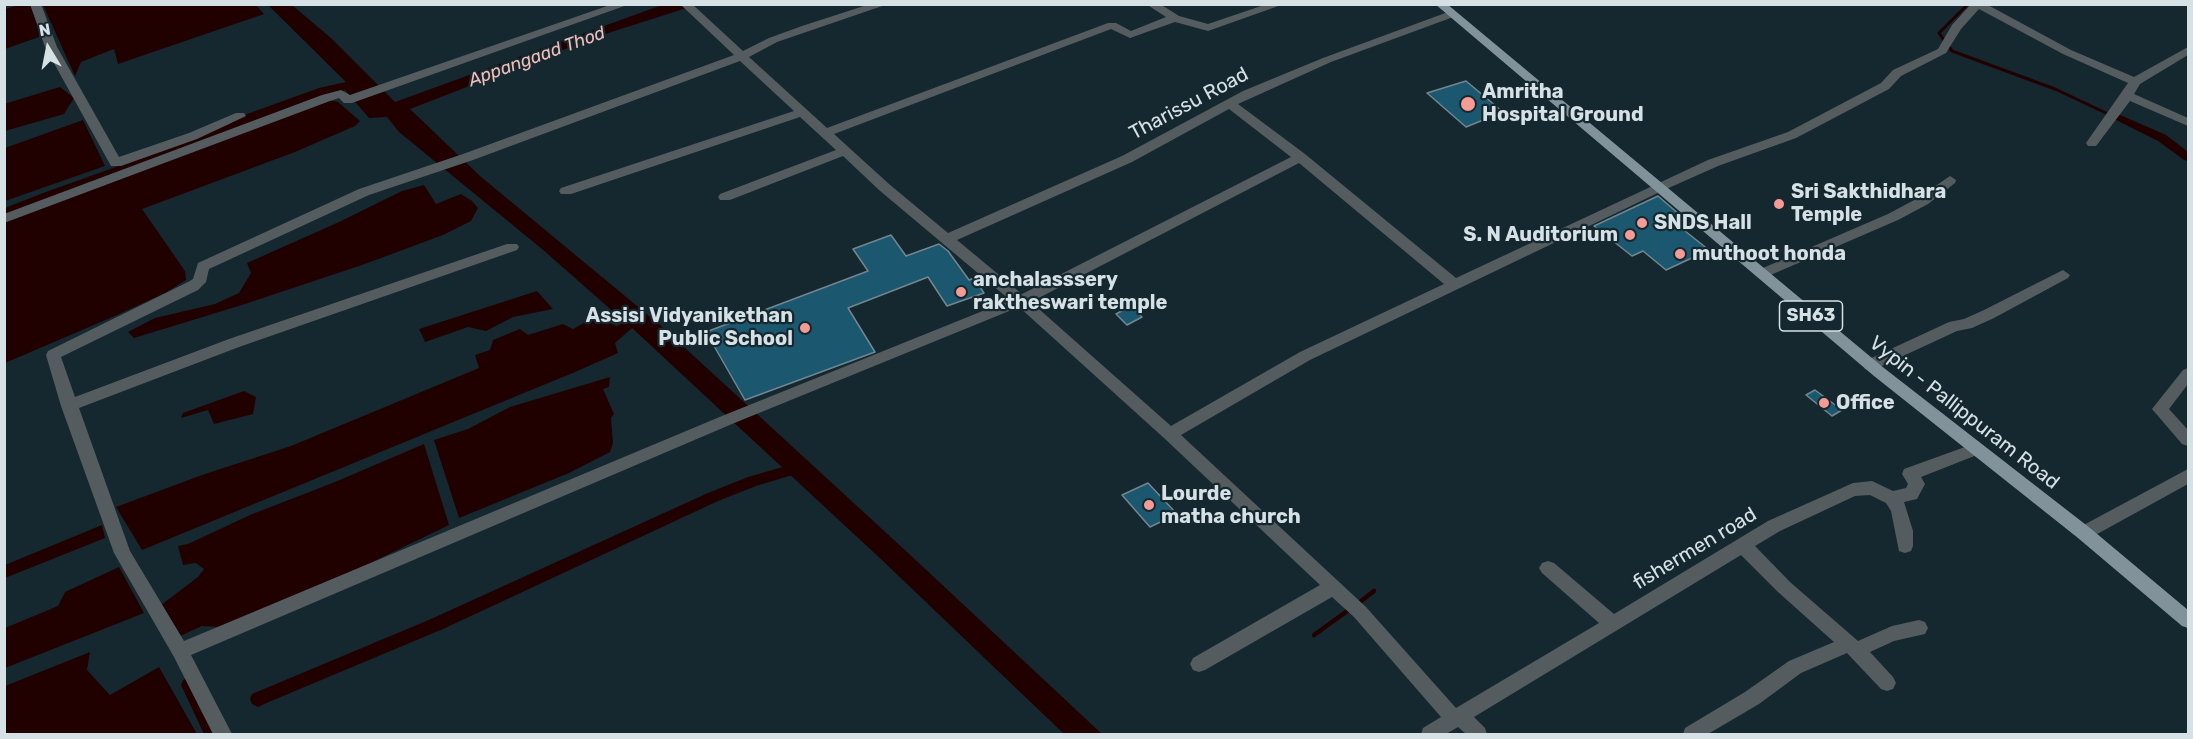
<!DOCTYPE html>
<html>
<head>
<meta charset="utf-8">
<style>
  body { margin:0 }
  #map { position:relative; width:2193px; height:739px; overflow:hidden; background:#16282f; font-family:Rubik,sans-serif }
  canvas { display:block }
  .frame { position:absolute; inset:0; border:6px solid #d6e1e6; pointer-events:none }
  .north { position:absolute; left:18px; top:18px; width:60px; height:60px; -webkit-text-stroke:4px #16282f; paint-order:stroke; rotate:350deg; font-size:16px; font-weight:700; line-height:24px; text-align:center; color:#d6e1e6 }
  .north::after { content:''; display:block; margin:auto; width:21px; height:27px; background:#d6e1e6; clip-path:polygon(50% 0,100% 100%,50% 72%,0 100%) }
</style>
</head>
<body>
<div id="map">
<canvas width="2193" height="739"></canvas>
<div class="frame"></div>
<div class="north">N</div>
</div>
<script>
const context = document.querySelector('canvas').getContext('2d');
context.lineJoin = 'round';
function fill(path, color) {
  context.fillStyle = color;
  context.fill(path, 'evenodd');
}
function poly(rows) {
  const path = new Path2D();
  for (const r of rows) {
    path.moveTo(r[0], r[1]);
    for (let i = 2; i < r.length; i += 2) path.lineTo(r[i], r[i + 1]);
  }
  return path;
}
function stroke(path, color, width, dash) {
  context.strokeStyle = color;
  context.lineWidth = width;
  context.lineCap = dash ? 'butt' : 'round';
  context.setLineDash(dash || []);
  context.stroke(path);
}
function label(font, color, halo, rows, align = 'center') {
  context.font = font + ' Rubik,sans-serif';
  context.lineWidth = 4.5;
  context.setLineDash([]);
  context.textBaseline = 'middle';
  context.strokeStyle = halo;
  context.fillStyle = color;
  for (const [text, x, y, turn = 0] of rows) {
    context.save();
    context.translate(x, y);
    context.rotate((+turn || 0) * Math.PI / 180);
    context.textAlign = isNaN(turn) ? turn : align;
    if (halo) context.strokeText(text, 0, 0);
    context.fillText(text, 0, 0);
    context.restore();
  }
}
const water = poly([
  [255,4,264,14,118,64,114,49,81,62,75,76,43,5],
  [19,5,30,5,39,29,39,37,5,49,5,9],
  [268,5,292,5,331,38,395,102,662,5,696,5,599,36,410,109,480,176,660,325,906,551,1102,734,1064,734,884,562,632,328,615,343,618,353,575,372,142,550,116,507,202,475,291,446,479,368,475,355,490,350,493,340,520,329,528,335,563,324,573,329,593,318,617,326,625,322,542,249,399,132,387,117,369,118,345,90,5,217,5,208,43,193,127,163,227,125,247,114,319,88,346,82],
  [60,87,74,98,64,114,5,131,4,104],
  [329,100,338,102,360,121,355,126,295,152,142,209,185,271,186,280,165,293,117,315,5,363,5,219],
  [83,120,105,166,5,201,5,148],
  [424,185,436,204,461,194,472,201,478,208,471,221,443,235,362,265,245,304,134,338,128,332,155,318,215,304,239,293,251,273,247,263,339,222,402,191],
  [537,291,553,309,513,317,486,331,468,327,425,342,419,329],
  [610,377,609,387,603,389,614,414,611,418,613,443,610,452,569,473,459,518,434,440,468,429,510,407],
  [244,391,256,397,253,414,214,424,208,410,181,418,183,413],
  [424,444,449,525,366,565,220,627,202,626,178,637,161,605,198,577,204,569,196,563,183,565,178,546,188,544,250,515,335,482],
  [102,525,105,538,5,578,5,565],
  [119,567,144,613,5,668,5,628,58,606,65,592],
  [90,652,87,670,110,695,159,667,197,734,5,734,5,686]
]);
const streamFar1 = poly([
  [1968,4,1939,33,1952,51,2055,89,2106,113]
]);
const stream = poly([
  [1356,605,1374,591],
  [1314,635,1350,609]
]);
const canal = poly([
  [2118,114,2166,135,2188,152,2188,161,2184,160,2158,141,2114,119,2114,115,2118,114],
  [797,455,802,457,804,461,796,474,756,486,718,501,443,629,264,704,258,707,252,704,250,699,252,694,431,619,708,493,748,477,786,466,792,457,797,455],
  [189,677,195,680,220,734,204,734,181,685,183,680,189,677]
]);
const building = poly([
  [1466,81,1503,112,1466,127,1427,93,1466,81],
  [1658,196,1694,227,1685,231,1709,250,1666,270,1643,251,1632,256,1594,226,1658,196],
  [891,235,906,256,939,244,948,251,969,280,974,278,984,293,947,306,928,277,848,308,875,352,745,400,706,332,868,271,853,249,891,235],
  [1131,306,1142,317,1127,325,1116,314,1131,306],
  [1815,390,1842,410,1832,416,1806,395,1815,390],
  [1148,483,1177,514,1150,527,1122,495,1148,483]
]);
const minor = poly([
  [30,4,41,4,57,47,119,157,189,133,236,113,244,113,246,116,197,139,121,166,111,166,45,47,30,4],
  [613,4,630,4,352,103,344,103,339,98,330,101,4,223,4,214,322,95,341,90,350,95,613,4],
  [680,4,692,4,743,51,769,38,802,26,870,4,888,4,777,42,749,57,827,128,1108,23,1116,23,1131,31,1166,17,1146,4,1160,4,1179,16,1208,24,1267,4,1284,4,1208,31,1175,22,1130,38,1111,29,834,134,889,184,948,233,1122,156,1243,91,1323,58,1448,12,1456,12,1456,16,1331,62,1238,104,1305,154,1456,278,1708,160,1788,132,1881,83,1893,70,1938,49,1952,25,1971,4,1986,4,2071,50,2134,77,2188,47,2188,55,2140,84,2134,94,2188,118,2188,126,2130,101,2096,146,2088,146,2086,143,2128,83,2063,54,1979,9,1961,29,1946,53,1901,76,1889,89,1796,138,1718,166,1662,191,1310,360,1181,435,1366,607,1456,708,1599,623,1542,573,1539,568,1542,563,1548,561,1554,563,1614,614,1768,521,1853,483,1872,481,1893,491,1906,488,1908,484,1902,474,1904,469,1976,443,1982,445,1984,449,1982,453,1921,477,1925,484,1917,499,1904,502,1913,531,1913,546,1911,551,1905,553,1899,551,1891,511,1886,503,1870,495,1855,496,1780,531,1755,546,1790,582,1858,641,1892,626,1919,620,1925,622,1928,628,1925,634,1894,641,1870,652,1893,677,1896,683,1893,689,1887,691,1881,689,1847,653,1801,673,1759,704,1708,734,1683,734,1685,728,1745,692,1789,661,1834,642,1778,592,1741,555,1474,717,1485,728,1487,734,1466,734,1458,727,1446,734,1421,734,1423,728,1441,717,1354,617,1332,597,1205,670,1199,672,1193,670,1190,664,1193,658,1320,585,1164,438,1019,307,732,424,191,655,232,734,213,734,174,657,114,553,61,406,46,355,48,351,188,282,193,279,198,263,359,189,463,154,734,55,680,4],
  [740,61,794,111,561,188,559,191,561,194,571,194,800,117,836,150,720,194,718,197,720,200,730,200,843,156,879,190,1010,300,722,416,184,641,130,551,79,408,239,347,517,250,519,247,517,244,507,244,229,339,75,397,61,357,198,290,206,282,209,269,369,195,473,160,740,61],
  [1229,109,1291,157,1022,294,957,240,1132,162,1229,109],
  [1299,163,1444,284,1300,352,1171,426,1031,302,1299,163],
  [1950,176,1956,180,1955,183,1928,204,1898,220,1766,277,1761,279,1754,274,1756,271,1888,214,1918,198,1950,176],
  [2063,270,2070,275,2068,278,1994,318,1972,328,1957,331,1875,369,1870,371,1865,369,1863,365,1865,361,1949,322,1964,319,1984,310,2063,270],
  [2188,368,2188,384,2169,409,2188,430,2188,446,2182,444,2152,409,2183,370,2188,368],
  [2188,469,2188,484,2090,538,2084,540,2078,538,2076,533,2078,528,2188,469]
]);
const major = poly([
  [1435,4,1447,4,1884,368,2090,528,2188,610,2188,628,2182,626,2078,538,1874,376,1435,4]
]);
const markers = [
  [1468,104,8,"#f59b96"],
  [1779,204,6,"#f59b96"],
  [1642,223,6,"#f59b96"],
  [1630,235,6,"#f59b96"],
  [1680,254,6,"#f59b96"],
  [961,292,6,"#f59b96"],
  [805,328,6,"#f59b96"],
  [1824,403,6,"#f59b96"],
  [1149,505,6,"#f59b96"]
];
const farWaternames = [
  ["Appangaad Thod",537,57,-20]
];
const shields = [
  [1811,316,63]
];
const shieldNames = [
  ["SH63",1811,316]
];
const poiNames = [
  ["Amritha",1482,92],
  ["Hospital Ground",1482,115],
  ["Sri Sakthidhara",1791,192],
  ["Temple",1791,215],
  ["SNDS Hall",1654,223],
  ["S. N Auditorium",1618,235,"right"],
  ["muthoot honda",1692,254],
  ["anchalasssery",973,280],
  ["raktheswari temple",973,303],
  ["Assisi Vidyanikethan",793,316,"right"],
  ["Public School",793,339,"right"],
  ["Office",1836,403],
  ["Lourde",1161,494],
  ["matha church",1161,517]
];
const streetNames = [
  ["Tharissu Road",1189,104,-28],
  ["Vypin - Pallippuram Road",1964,413,38],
  ["fishermen road",1695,549,-31]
];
fill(water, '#210000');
stroke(streamFar1, '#210000', 3);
stroke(stream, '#210000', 4.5);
fill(canal, '#210000');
fill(building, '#1b576f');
stroke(building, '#728690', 1.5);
fill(minor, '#545c60');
fill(major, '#81929a');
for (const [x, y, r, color] of markers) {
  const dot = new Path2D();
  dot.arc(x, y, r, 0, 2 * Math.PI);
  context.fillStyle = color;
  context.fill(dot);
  stroke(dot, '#16282f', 2);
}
label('italic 18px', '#f1beba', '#16282f', farWaternames);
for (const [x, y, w] of shields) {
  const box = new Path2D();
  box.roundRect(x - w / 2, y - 15, w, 30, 4.5);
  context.fillStyle = '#16282f';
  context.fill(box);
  stroke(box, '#d6e1e6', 1.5);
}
label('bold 18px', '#d6e1e6', null, shieldNames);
label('bold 20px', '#d6e1e6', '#16282f', poiNames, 'left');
label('20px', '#d6e1e6', '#16282f', streetNames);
</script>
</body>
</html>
